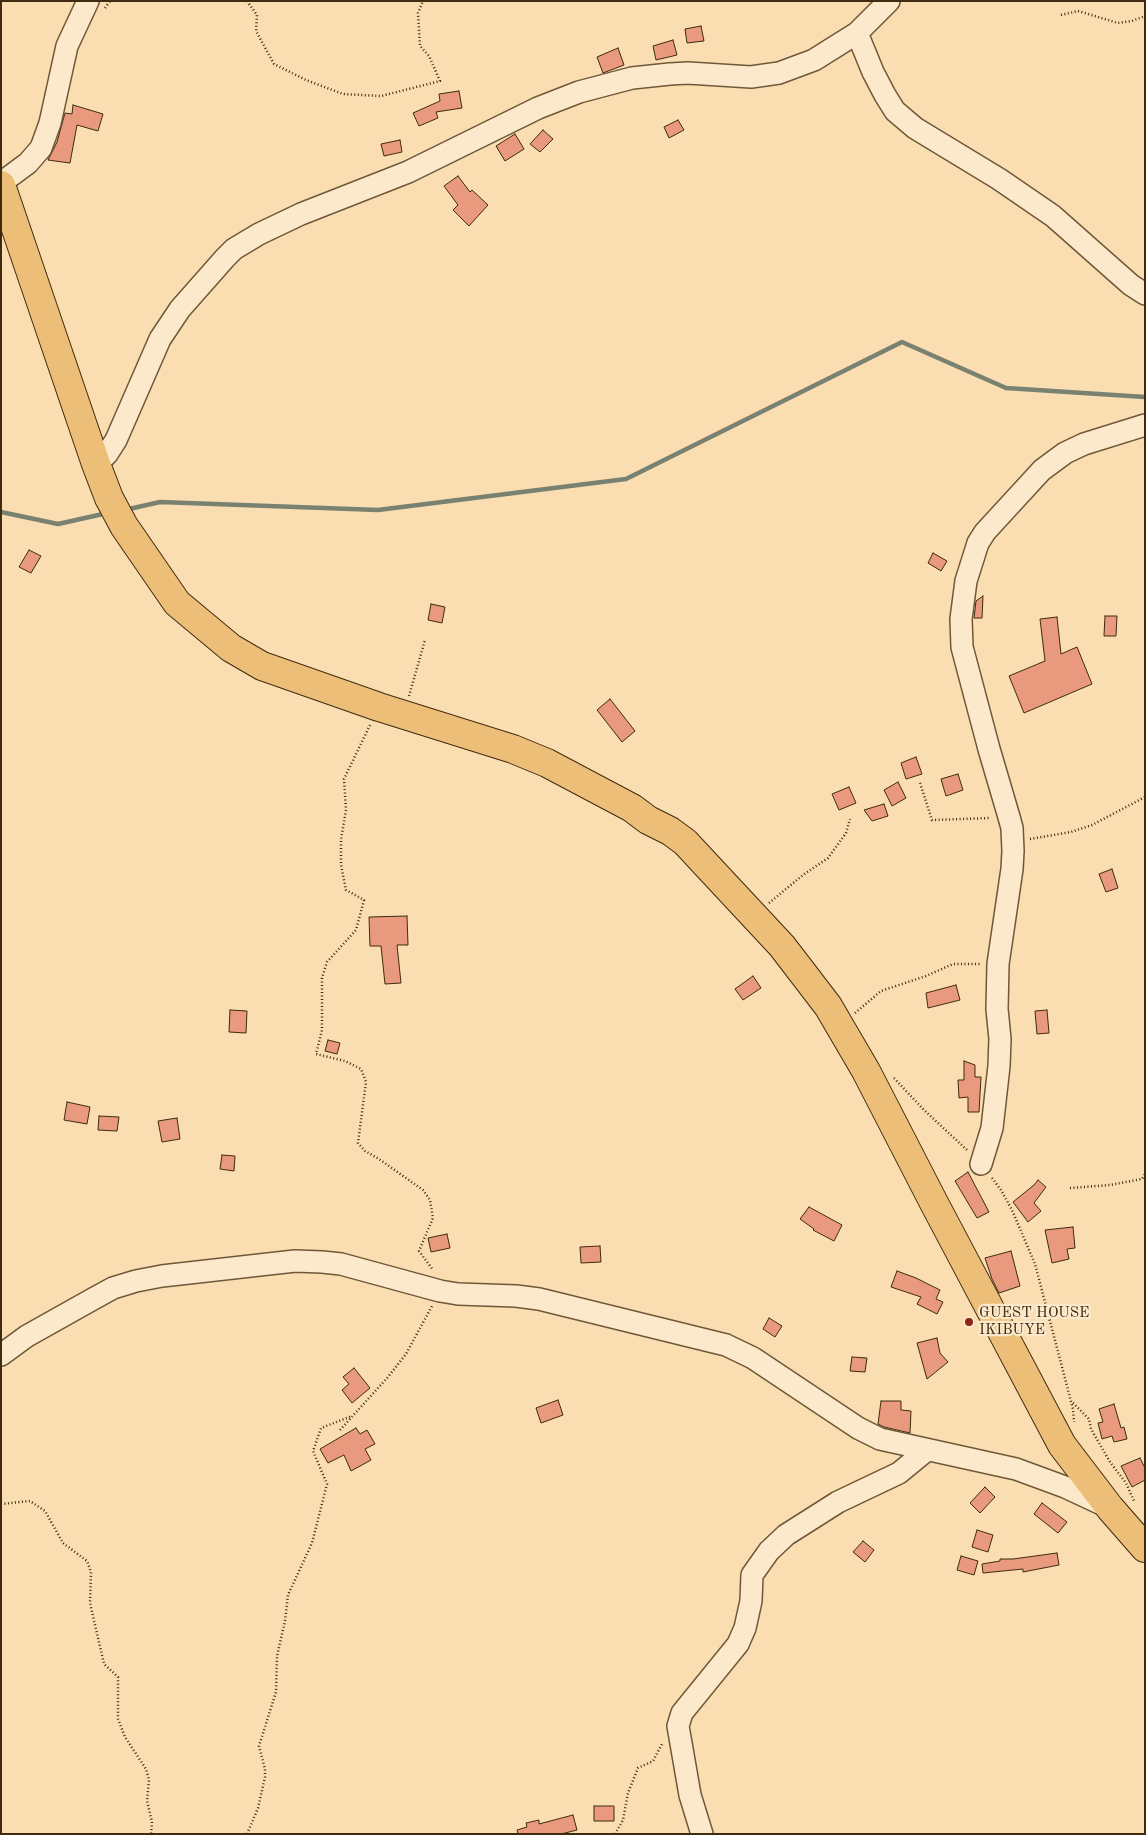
<!DOCTYPE html>
<html>
<head>
<meta charset="utf-8">
<style>
  body { margin:0 }
  #map { position:relative; width:1146px; height:1835px; overflow:hidden; background:#faddb1; font-family:"Old Standard TT",serif }
  canvas { display:block }
  .frame { position:absolute; inset:0; border:2px solid #3f2b0f; pointer-events:none }
</style>
</head>
<body>
<div id="map">
<canvas width="1146" height="1835"></canvas>
<div class="frame"></div>
</div>
<script>
const context = document.querySelector('canvas').getContext('2d');
context.lineJoin = 'round';
function poly(rows) {
  const path = new Path2D();
  for (const r of rows) {
    path.moveTo(r[0], r[1]);
    for (let i = 2; i < r.length; i += 2) path.lineTo(r[i], r[i + 1]);
  }
  return path;
}
function stroke(path, color, width, dash) {
  context.strokeStyle = color;
  context.lineWidth = width;
  context.lineCap = dash ? 'butt' : 'round';
  context.setLineDash(dash || []);
  context.stroke(path);
}
function fill(path, color) {
  context.fillStyle = color;
  context.fill(path, 'evenodd');
}
function label(font, color, halo, rows, align = 'center') {
  context.font = font + ' "Old Standard TT",serif';
  context.lineWidth = 4.5;
  context.setLineDash([]);
  context.textBaseline = 'middle';
  context.strokeStyle = halo;
  context.fillStyle = color;
  for (const [text, x, y, turn = 0] of rows) {
    context.save();
    context.translate(x, y);
    context.rotate((+turn || 0) * Math.PI / 180);
    context.textAlign = isNaN(turn) ? turn : align;
    if (halo) context.strokeText(text, 0, 0);
    context.fillText(text, 0, 0);
    context.restore();
  }
}
const stream = poly([
  [129,509,160,502,378,510,626,479,902,342,1006,388,1145,397],
  [1,512,58,524,103,514]
]);
const building = poly([
  [701,26,704,41,687,43,685,29,701,26],
  [673,40,677,55,656,60,653,46,673,40],
  [618,48,624,65,603,73,597,57,618,48],
  [459,91,462,108,436,112,438,118,419,126,413,113,440,101,439,94,459,91],
  [73,105,103,114,98,131,77,125,70,163,48,160,57,142,65,113,72,114,73,105],
  [678,120,684,130,669,138,664,127,678,120],
  [543,130,553,139,540,152,530,144,543,130],
  [515,134,524,149,505,161,496,146,515,134],
  [400,140,402,152,384,156,381,144,400,140],
  [458,176,470,192,472,190,488,205,469,226,453,210,458,205,444,186,458,176],
  [29,550,41,556,31,573,19,567,29,550],
  [933,553,947,561,941,571,928,563,933,553],
  [983,596,982,618,974,618,976,601,983,596],
  [431,604,445,607,442,623,428,620,431,604],
  [1105,616,1117,616,1116,636,1104,636,1105,616],
  [1057,617,1061,654,1077,647,1092,684,1024,713,1009,676,1045,661,1040,619,1057,617],
  [610,699,635,731,622,742,597,710,610,699],
  [916,757,922,774,906,779,901,763,916,757],
  [958,774,963,790,946,796,941,779,958,774],
  [898,782,906,798,892,806,884,790,898,782],
  [849,787,856,803,839,810,832,794,849,787],
  [884,804,888,816,872,821,864,810,884,804],
  [1112,869,1118,888,1106,892,1099,874,1112,869],
  [407,916,408,945,397,945,401,983,385,984,381,946,370,946,369,917,407,916],
  [753,976,761,988,743,1000,735,989,753,976],
  [956,985,960,1000,928,1008,926,993,956,985],
  [230,1010,247,1011,246,1033,229,1032,230,1010],
  [1047,1010,1049,1033,1037,1034,1035,1011,1047,1010],
  [328,1040,340,1043,337,1054,325,1051,328,1040],
  [964,1061,975,1065,975,1077,981,1077,979,1112,968,1112,968,1097,959,1098,958,1080,964,1080,964,1061],
  [67,1102,90,1107,87,1124,64,1120,67,1102],
  [99,1116,119,1117,117,1131,98,1130,99,1116],
  [177,1118,180,1139,162,1142,158,1121,177,1118],
  [222,1155,235,1156,234,1171,220,1169,222,1155],
  [968,1172,989,1212,977,1218,955,1181,968,1172],
  [1038,1180,1046,1187,1034,1203,1041,1211,1028,1222,1013,1202,1034,1185,1038,1180],
  [809,1207,842,1225,834,1241,813,1230,814,1229,800,1219,809,1207],
  [1073,1227,1075,1248,1067,1249,1069,1259,1052,1263,1045,1230,1073,1227],
  [447,1234,450,1248,431,1252,428,1238,447,1234],
  [600,1246,601,1262,581,1263,580,1247,600,1246],
  [1011,1251,1020,1286,999,1293,992,1279,985,1258,1011,1251],
  [897,1271,916,1278,940,1290,936,1299,943,1302,937,1314,917,1304,921,1297,891,1287,897,1271],
  [769,1318,782,1326,775,1337,763,1329,769,1318],
  [937,1338,940,1353,948,1362,927,1379,917,1343,937,1338],
  [852,1357,867,1358,865,1372,850,1371,852,1357],
  [354,1368,370,1388,352,1403,342,1390,349,1384,343,1377,354,1368],
  [558,1400,563,1415,541,1423,536,1408,558,1400],
  [881,1401,901,1401,901,1410,911,1411,910,1433,884,1427,878,1424,881,1401],
  [1114,1404,1121,1428,1124,1427,1127,1439,1114,1442,1112,1436,1102,1439,1098,1423,1103,1422,1099,1409,1114,1404],
  [356,1428,360,1434,367,1430,375,1444,365,1449,371,1460,351,1471,344,1455,328,1463,320,1449,356,1428],
  [1140,1458,1145,1468,1145,1480,1132,1487,1121,1466,1140,1458],
  [985,1487,995,1497,980,1513,970,1503,985,1487],
  [1042,1503,1067,1522,1058,1533,1034,1514,1042,1503],
  [977,1530,993,1535,988,1552,972,1547,977,1530],
  [863,1541,874,1550,865,1562,853,1552,863,1541],
  [1057,1553,1059,1565,1023,1572,1023,1569,983,1573,982,1564,1000,1561,1000,1559,1013,1559,1057,1553],
  [961,1556,978,1561,974,1575,957,1570,961,1556],
  [594,1806,614,1806,614,1821,594,1821,594,1806],
  [573,1815,577,1830,561,1834,518,1834,517,1830,527,1827,526,1823,539,1820,539,1824,573,1815]
]);
const path = poly([
  [247,1,257,15,256,31,274,64,306,80,343,94,381,96,440,81,429,56,420,46,418,13,423,1],
  [105,8,110,1],
  [1061,15,1078,11,1118,23,1132,21,1145,16],
  [409,696,425,640],
  [370,725,344,779,346,810,341,839,341,865,346,890,364,900,356,930,327,962,322,978,322,1030,316,1054,345,1061,361,1069,366,1082,358,1143,365,1151,379,1159,423,1190,430,1200,433,1218,419,1251,433,1270],
  [920,783,932,820,990,818],
  [1030,839,1071,832,1092,825,1145,797],
  [769,903,803,875,828,858,846,833,850,819],
  [855,1013,881,991,926,976,953,964,981,964],
  [894,1078,924,1110,967,1150],
  [992,1178,1001,1190,1012,1210,1035,1264,1073,1409,1074,1422],
  [1070,1188,1110,1185,1142,1179,1145,1174],
  [1073,1403,1089,1419,1091,1429,1110,1462,1126,1483,1134,1501],
  [340,1430,388,1377,406,1354,432,1306],
  [1,1504,30,1501,45,1511,63,1543,87,1561,91,1572,90,1603,104,1664,118,1677,118,1719,125,1737,146,1769,149,1780,147,1801,152,1822,151,1834],
  [247,1834,258,1808,265,1777,265,1769,259,1746,276,1692,277,1656,285,1621,288,1595,312,1543,327,1484,313,1451,321,1428,352,1416],
  [615,1834,623,1820,628,1793,638,1768,653,1761,662,1744]
]);
const minor = poly([
  [857,33,873,72,885,95,895,111,915,128,999,179,1053,216,1131,285,1145,294],
  [1,183,28,163,41,148,50,123,67,46,88,1],
  [96,464,107,454,116,440,160,339,180,309,225,258,234,249,259,234,301,214,408,172,538,108,579,92,632,78,670,74,688,73,751,77,779,73,814,60,857,33,889,1],
  [981,1164,992,1128,999,1066,1000,1039,997,1009,998,964,1012,869,1013,851,1012,828,1009,817,989,749,962,647,961,619,966,581,978,543,985,532,1042,470,1065,453,1084,444,1145,425],
  [1,1355,27,1336,93,1299,113,1288,136,1281,162,1276,295,1261,322,1262,341,1264,440,1291,458,1294,516,1296,539,1299,726,1345,753,1358,858,1428,880,1439,1016,1469,1065,1487,1110,1508],
  [702,1834,690,1795,678,1726,682,1713,738,1644,745,1628,751,1601,752,1575,769,1551,786,1535,838,1502,899,1473,927,1450]
]);
const major = poly([
  [1,185,96,464,109,498,124,526,177,603,231,648,262,666,379,707,513,749,547,763,632,808,648,820,670,831,685,842,782,946,828,1006,866,1071,934,1203,1062,1445,1110,1508,1145,1548]
]);
const markers = [
  [969,1322,5,"#8f2418"]
];
const poiNames = [
  ["GUEST HOUSE",979,1313],
  ["IKIBUYE",979,1330]
];
stroke(stream, '#798170', 4.5);
fill(building, '#e8997e');
stroke(building, '#3f2b0f', 1);
stroke(minor, '#6e5838', 24);
stroke(major, '#3f2b0f', 30);
stroke(path, '#3f2b0f', 2.5, [1, 2.5]);
stroke(minor, '#fce9cc', 21);
stroke(major, '#edbe78', 28);
for (const [x, y, r, color] of markers) {
  const dot = new Path2D();
  dot.arc(x, y, r, 0, 2 * Math.PI);
  context.fillStyle = color;
  context.fill(dot);
  stroke(dot, '#fce9cc', 2);
}
label('15px', '#3f2b0f', '#fce9cc', poiNames, 'left');
</script>
</body>
</html>
